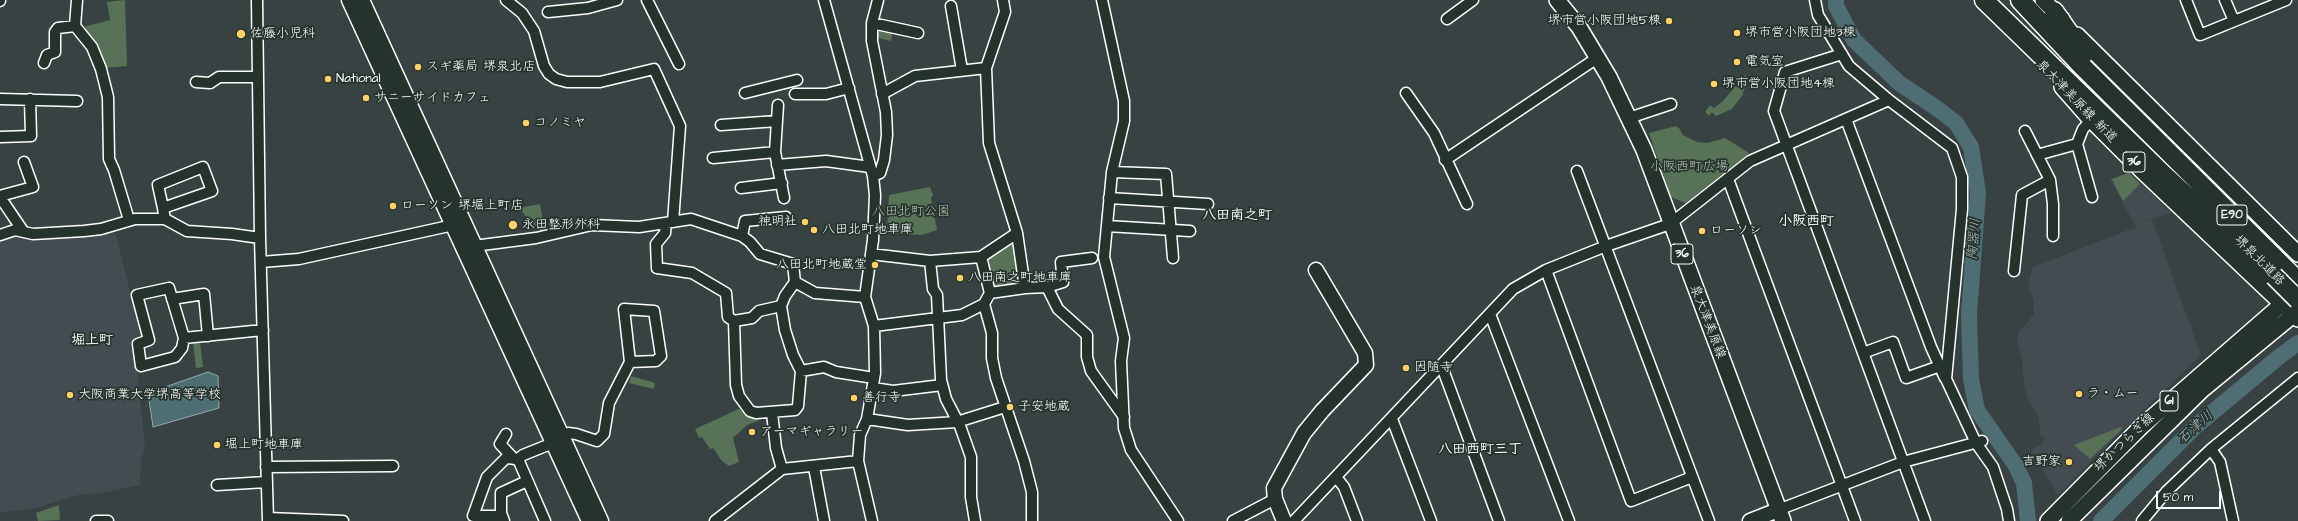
<!DOCTYPE html>
<html>
<head>
<meta charset="utf-8">
<style>
  body { margin:0 }
  #map { position:relative; width:2298px; height:521px; overflow:hidden; background:#384242; font-family:"Architects Daughter",sans-serif }
  canvas { display:block }
  .scale { position:absolute; left:2156px; top:491px; width:65px; height:18px; box-sizing:border-box; border:2px solid #fff; border-top:0; padding-left:5px; font-size:12px; line-height:14px; white-space:nowrap; color:#fff; -webkit-text-stroke:3px #26332d; paint-order:stroke }
</style>
</head>
<body>
<div id="map">
<canvas width="2298" height="521"></canvas>
<div class="scale">50 m</div>
</div>
<script>
const context = document.querySelector('canvas').getContext('2d');
context.lineJoin = 'round';
function fill(path, color) {
  context.fillStyle = color;
  context.fill(path, 'evenodd');
}
function poly(rows) {
  const path = new Path2D();
  for (const r of rows) {
    path.moveTo(r[0], r[1]);
    for (let i = 2; i < r.length; i += 2) path.lineTo(r[i], r[i + 1]);
  }
  return path;
}
function stroke(path, color, width, dash) {
  context.strokeStyle = color;
  context.lineWidth = width;
  context.lineCap = dash ? 'butt' : 'round';
  context.setLineDash(dash || []);
  context.stroke(path);
}
function label(font, color, halo, rows, align = 'center') {
  context.font = font + ' "Architects Daughter","Klee One",sans-serif';
  context.lineWidth = 3.5;
  context.setLineDash([]);
  context.textBaseline = 'middle';
  context.strokeStyle = halo;
  context.fillStyle = color;
  for (const [text, x, y, turn = 0] of rows) {
    context.save();
    context.translate(x, y);
    context.rotate((+turn || 0) * Math.PI / 180);
    context.textAlign = isNaN(turn) ? turn : align;
    if (halo) context.strokeText(text, 0, 0);
    context.fillText(text, 0, 0);
    context.restore();
  }
}
const built = poly([
  [2129,172,2171,213,2142,222,2152,220,2201,355,2091,461,2058,495,2031,450,2041,445,2045,439,2040,434,2039,417,2027,398,2024,385,2022,360,2017,342,2018,332,2025,326,2034,314,2034,301,2028,285,2033,267,2136,227,2110,179],
  [115,233,142,337,134,340,145,449,141,459,140,485,102,493,78,495,35,508,0,513,0,239,16,234,37,239]
]);
const green = poly([
  [125,0,127,66,104,68,80,28,110,20,107,2],
  [879,28,893,31,891,41,875,37,875,31],
  [1745,75,1748,77,1742,96,1732,109,1716,116,1712,112,1709,116,1705,112,1710,105,1714,108,1723,101],
  [1676,126,1679,128,1683,135,1697,142,1707,143,1725,138,1749,153,1686,203,1671,197,1649,133],
  [2129,173,2140,184,2123,201,2112,179],
  [930,187,933,195,931,198,937,230,922,235,887,233,889,195],
  [540,204,545,231,539,232,519,208],
  [1011,241,1016,243,1020,282,1017,285,994,290,985,261,986,257],
  [193,342,200,342,203,367,196,368],
  [631,376,655,383,654,389,629,383],
  [739,409,760,420,747,425,733,438,739,462,729,466,722,461,713,448,710,449,702,437,699,438,695,429],
  [2121,427,2122,429,2090,459,2074,445],
  [59,505,60,520,38,521,36,513]
]);
const water = poly([
  [208,372,218,376,219,408,153,427,148,393,208,372]
]);
const river = poly([
  [1836,0,1836,6,1854,40,1899,83,1938,109,1956,123,1971,147,1978,193,1969,315,1971,379,1977,410,2016,466,2024,483,2028,521],
  [2101,521,2196,426,2280,356,2298,343]
]);
const street = poly([
  [77,0,75,26,92,47,101,69,108,97,109,159,114,170,129,220],
  [257,0,260,238,268,521],
  [506,0,522,13,534,31,544,66,549,74,556,79,567,82,600,82,654,69,680,126,673,222],
  [647,0,679,64],
  [824,0,873,176,875,195,873,240,865,297,874,326,875,373,867,419,860,435,858,461,872,521],
  [1102,0,1124,101,1124,121,1112,172,1104,257,1124,338,1121,361,1124,428,1131,450,1178,521],
  [1815,0,1818,15,1849,66,1889,100,1952,148,1962,177,1962,209,1946,379,1976,443,1993,467,2007,509,2009,521],
  [2186,0,2200,35,2286,0],
  [2225,0,2234,21],
  [0,1,0,0],
  [951,6,962,70],
  [548,12,588,8,617,0],
  [1447,19,1473,0],
  [872,23,918,33],
  [1842,54,1785,72,1774,111,1925,521],
  [44,63,47,55,55,52,55,32,58,28,75,26],
  [196,82,210,83,219,77,258,77],
  [745,93,797,80],
  [1406,93,1434,133,1467,204],
  [795,94,826,94,849,88],
  [882,94,915,76,986,68],
  [0,99,77,101],
  [778,105,775,152,784,198],
  [1629,118,1671,104],
  [1846,119,1931,347,1945,378],
  [721,125,777,121],
  [2025,131,2050,180,2053,204,2053,236],
  [0,137,31,136,30,99],
  [2077,144,2092,197],
  [2037,155,2077,144,2083,129,2091,120],
  [713,158,775,152],
  [1445,160,1597,58],
  [777,165,826,161,870,167],
  [1577,171,1709,521],
  [1112,172,1166,174,1173,258],
  [873,176,880,173,884,160,887,135,886,112,872,41,872,23,878,0],
  [1728,179,1855,521],
  [741,188,782,183],
  [0,196,33,187,24,162],
  [0,197,23,231],
  [1109,198,1208,204],
  [163,208,212,191,203,167,158,185,163,208,165,219],
  [1107,226,1190,231],
  [0,235,15,230,33,234,84,231,101,229,135,219,165,219,187,231,232,234,260,238],
  [742,236,745,221,786,217],
  [474,246,536,238,592,225,639,227,691,219,742,236,750,242,760,254,793,264,795,282,785,296,781,306,759,311,752,318,734,321,728,317,726,293,692,273,657,268,656,244,665,233,666,223],
  [871,254,930,261,981,257],
  [930,261,933,289,937,295,941,380,946,399,960,426,971,457,971,497,975,521],
  [261,262,299,259,458,224],
  [1546,270,1631,501,1692,477],
  [2014,271,2022,195,2050,180],
  [795,282,815,293,865,297],
  [1047,287,1058,309,1087,335,1087,357,1091,371,1124,417],
  [169,288,184,338,182,348,175,357,141,366,138,344,149,340,137,295,169,288],
  [1025,288,1047,287,1063,282,1061,262,1092,258],
  [990,293,1025,288,1017,233],
  [172,299,204,294,208,336],
  [984,304,992,333,992,358,996,378,1024,461,1032,492,1032,521],
  [781,306,785,330,793,355,801,371,824,367,836,372,874,378],
  [1490,314,1569,521],
  [734,321,736,385,739,396,750,411,756,413,795,410,798,406,801,371],
  [874,326,962,315,984,304,990,293,981,257,1017,233,989,143,986,68,1005,12,1003,0],
  [184,338,263,330],
  [1863,353,1893,342,1906,378,1940,366],
  [1442,367,1499,521],
  [873,388,893,391,942,385],
  [867,419,908,425,957,422,1005,407],
  [1392,419,1431,521],
  [506,434,500,444,514,459],
  [561,436,568,433,576,434,597,441,604,434,609,403,630,362,624,309,654,311,661,356,656,361,630,362],
  [2211,449,2220,462,2233,521],
  [266,467,393,466],
  [814,467,824,521],
  [782,469,858,461],
  [1336,477,1344,487,1357,521],
  [217,485,266,482],
  [1778,510,1903,462,1982,441],
  [502,516,473,516,487,477,506,458,518,459],
  [268,518,343,521],
  [96,521,108,521],
  [504,521,501,513,501,493,527,481],
  [545,521,518,459,523,455,553,443],
  [715,521,782,469,776,448,772,413],
  [1233,521,1275,499],
  [1294,521,1513,289,1546,270,1606,246,1670,224,1750,161,1889,100],
  [2142,521,2167,491,2211,449,2298,378]
]);
const secondary = poly([
  [349,0,589,521],
  [362,0,601,521],
  [1284,521,1275,499,1274,488,1304,433,1322,411,1366,365,1365,353,1316,270],
  [1750,521,1778,510]
]);
const primary = poly([
  [1557,0,1579,27,1609,77,1644,150,1783,521],
  [2043,0,2062,19],
  [2077,35,2298,254],
  [2062,87,2091,120,2140,169,2298,319],
  [2048,521,2142,426,2289,298],
  [2069,521,2202,390,2298,311]
]);
const highway = poly([
  [1984,0,2161,172,2274,276],
  [2020,0,2079,63,2298,281],
  [2054,11,2084,54]
]);
const highwayBridge = poly([
  [2274,276,2298,300]
]);
const markers = [
  [1669,21,4,"#ffd166"],
  [1737,33,4,"#ffd166"],
  [241,34,5,"#ffd166"],
  [1737,62,4,"#ffd166"],
  [418,67,4,"#ffd166"],
  [328,79,4,"#ffd166"],
  [1714,84,4,"#ffd166"],
  [366,98,4,"#ffd166"],
  [526,123,4,"#ffd166"],
  [393,206,4,"#ffd166"],
  [805,222,4,"#ffd166"],
  [513,225,5,"#ffd166"],
  [814,230,4,"#ffd166"],
  [1702,231,4,"#ffd166"],
  [875,265,4,"#ffd166"],
  [960,278,4,"#ffd166"],
  [1406,368,4,"#ffd166"],
  [2079,394,4,"#ffd166"],
  [70,395,4,"#ffd166"],
  [854,398,4,"#ffd166"],
  [1010,407,4,"#ffd166"],
  [752,432,4,"#ffd166"],
  [217,445,4,"#ffd166"],
  [2069,462,4,"#ffd166"]
];
const shields = [
  [2134,162,22],
  [2232,215,30],
  [1682,254,22],
  [2169,401,18]
];
const shieldNames = [
  ["36",2134,162],
  ["E90",2232,215],
  ["36",1682,254],
  ["61",2169,401]
];
const poiNames = [
  ["堺市営小阪団地5棟",1661,21,"right"],
  ["堺市営小阪団地3棟",1745,33],
  ["佐藤小児科",250,34],
  ["電気室",1745,62],
  ["スギ薬局 堺泉北店",426,67],
  ["National",336,79],
  ["堺市営小阪団地4棟",1722,84],
  ["サニーサイドカフェ",374,98],
  ["コノミヤ",534,123],
  ["ローソン 堺堀上町店",401,206],
  ["神明社",797,222,"right"],
  ["永田整形外科",522,225],
  ["八田北町地車庫",822,230],
  ["ローソン",1710,231],
  ["八田北町地蔵堂",867,265,"right"],
  ["八田南之町地車庫",968,278],
  ["因随寺",1414,368],
  ["ラ・ムー",2087,394],
  ["大阪商業大学堺高等学校",78,395],
  ["善行寺",862,398],
  ["子安地蔵",1018,407],
  ["アーマギャラリー",760,432],
  ["堀上町地車庫",225,445],
  ["吉野家",2061,462,"right"]
];
const streetNames = [
  ["泉大津美原線 新道",2076,102,46],
  ["堺泉北道路",2259,261,45],
  ["泉大津美原線",1707,322,69],
  ["堺かつらぎ線",2125,443,-44]
];
const parkNames = [
  ["小阪西町広場",1689,167],
  ["八田北町公園",911,212]
];
const neighbourhoodNames = [
  ["八田南之町",1237,216],
  ["小阪西町",1806,222],
  ["堀上町",92,341],
  ["八田西町三丁",1480,450]
];
const waterNames = [
  ["陶器川",1975,239,-85],
  ["石津川",2196,428,-42]
];
fill(built, '#454c51');
fill(green, '#587258');
fill(water, '#4e6e74');
stroke(water, '#95a8ac', 1);
stroke(river, '#4e6e74', 16);
stroke(street, '#fff', 13);
stroke(secondary, '#fff', 17);
stroke(primary, '#fff', 18);
stroke(highway, '#fff', 21);
stroke(street, '#26332d', 10);
stroke(secondary, '#26332d', 14);
stroke(primary, '#26332d', 15);
stroke(highway, '#26332d', 18);
stroke(highwayBridge, '#fff', 21, []);
stroke(highwayBridge, '#26332d', 18);
for (const [x, y, r, color] of markers) {
  const dot = new Path2D();
  dot.arc(x, y, r, 0, 2 * Math.PI);
  context.fillStyle = color;
  context.fill(dot);
  stroke(dot, '#26332d', 1.5);
}
for (const [x, y, w] of shields) {
  const box = new Path2D();
  box.roundRect(x - w / 2, y - 10, w, 20, 3);
  context.fillStyle = '#26332d';
  context.fill(box);
  stroke(box, '#fff', 1);
}
label('bold 12px', '#fff', null, shieldNames);
label('13px', '#fff', '#26332d', poiNames, 'left');
label('13px', '#fff', '#26332d', streetNames);
label('13px', '#b4c0b4', '#26332d', parkNames);
label('bold 14px', '#fff', '#26332d', neighbourhoodNames);
label('italic 14px', '#afbec0', '#26332d', waterNames);
</script>
</body>
</html>
